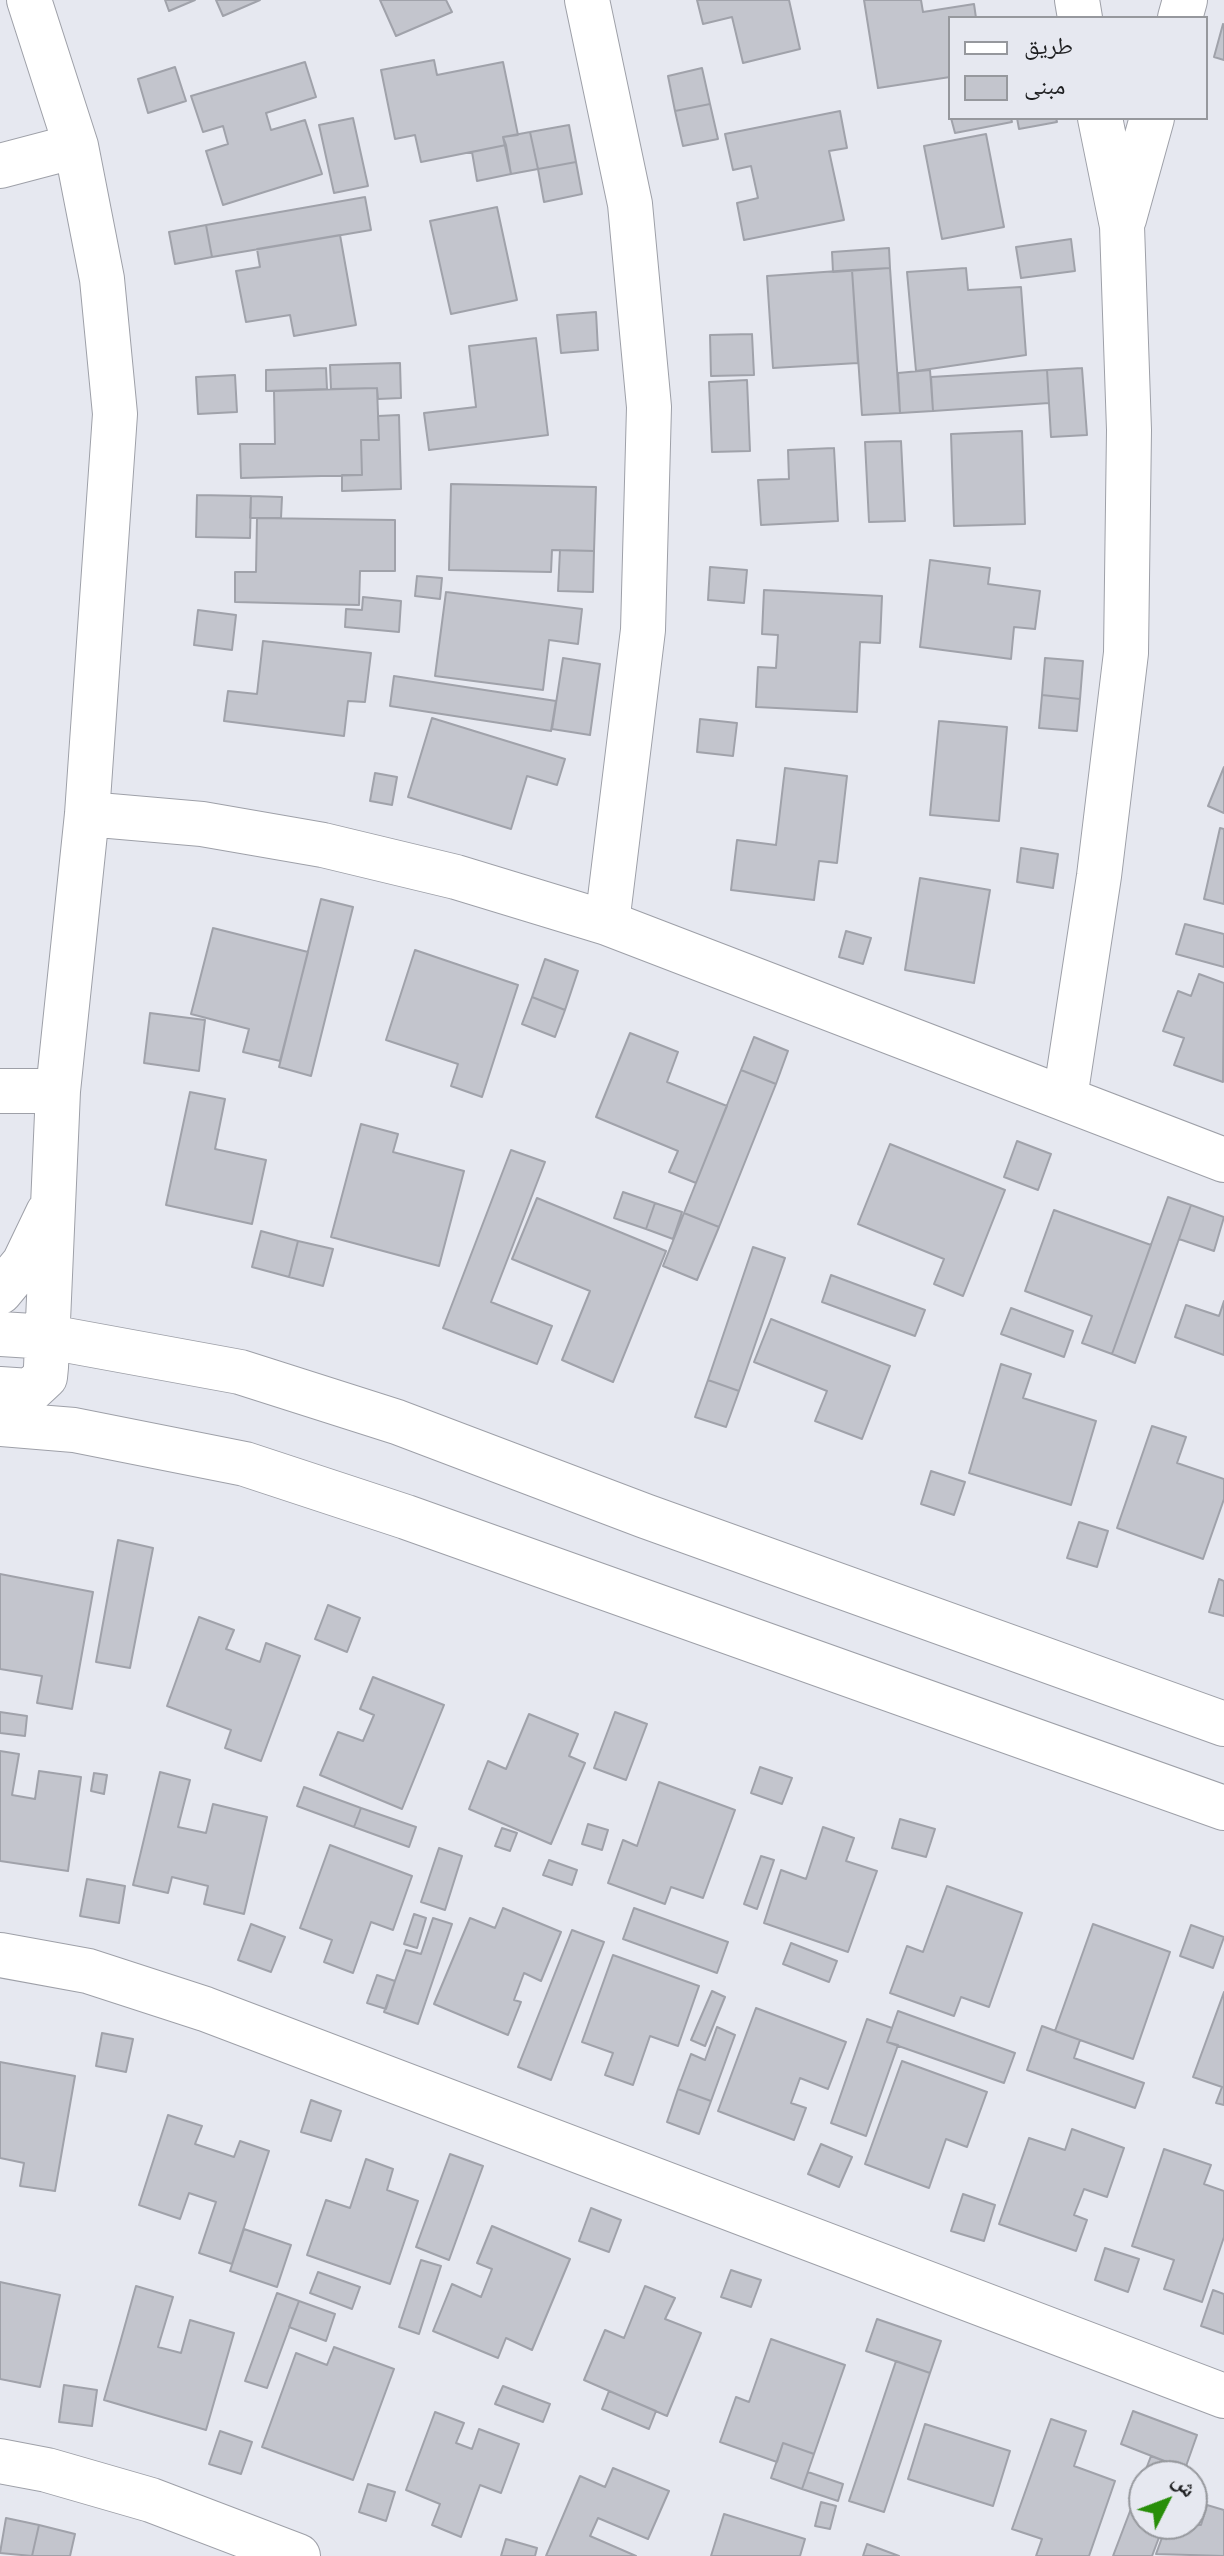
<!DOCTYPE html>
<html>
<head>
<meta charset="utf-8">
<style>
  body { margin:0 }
  #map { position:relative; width:1224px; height:2556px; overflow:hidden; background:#e6e8f0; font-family:Montserrat,"Noto Naskh Arabic",sans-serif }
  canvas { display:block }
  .legend { position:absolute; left:948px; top:16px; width:260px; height:104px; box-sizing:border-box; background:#e6e8f0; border:2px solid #96989d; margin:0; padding:10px 14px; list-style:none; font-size:24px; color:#1e1f21 }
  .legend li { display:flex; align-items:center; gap:16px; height:40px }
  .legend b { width:40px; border:2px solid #96989d }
  .north { position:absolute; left:1128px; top:2460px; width:80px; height:80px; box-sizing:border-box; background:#e6e8f0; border:2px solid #96989d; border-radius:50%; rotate:48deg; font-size:22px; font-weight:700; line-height:32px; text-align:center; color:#1e1f21 }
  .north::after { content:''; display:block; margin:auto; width:28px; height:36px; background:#288e09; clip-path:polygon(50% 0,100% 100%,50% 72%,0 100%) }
</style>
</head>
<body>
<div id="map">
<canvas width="1224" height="2556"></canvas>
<ul class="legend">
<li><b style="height:10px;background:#fff"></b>طريق</li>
<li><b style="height:22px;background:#c3c5cd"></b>مبنى</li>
</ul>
<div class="north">ش</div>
</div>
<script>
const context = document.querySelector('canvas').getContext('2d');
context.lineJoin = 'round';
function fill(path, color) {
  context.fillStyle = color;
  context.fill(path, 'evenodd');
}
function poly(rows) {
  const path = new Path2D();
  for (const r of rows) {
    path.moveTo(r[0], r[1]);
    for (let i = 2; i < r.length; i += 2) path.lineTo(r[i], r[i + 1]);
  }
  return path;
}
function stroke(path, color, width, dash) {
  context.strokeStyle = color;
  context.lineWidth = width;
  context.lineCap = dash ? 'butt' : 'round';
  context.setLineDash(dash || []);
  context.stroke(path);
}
const building = poly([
  [165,0,195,0,169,11,165,0],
  [216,0,260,0,223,16,216,0],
  [380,0,446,0,452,12,396,36,380,0],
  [697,0,789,0,800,49,743,63,732,17,703,24,697,0],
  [864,0,921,0,923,12,974,4,976,18,950,18,950,77,878,88,864,0],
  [1223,24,1224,25,1224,60,1214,57,1223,24],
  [434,60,437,75,503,62,518,135,503,137,506,145,421,162,415,135,395,139,381,70,434,60],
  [305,62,316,97,266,113,271,130,305,120,322,174,223,205,206,151,228,144,223,126,203,132,191,96,305,62],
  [175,67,186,101,148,113,138,79,175,67],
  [702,68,710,104,675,111,668,76,702,68],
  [710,104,718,139,683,146,675,111,710,104],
  [840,111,847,148,829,151,844,220,744,240,737,203,758,198,751,166,733,170,725,134,840,111],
  [353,118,368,186,334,193,319,125,353,118],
  [951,118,1011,118,1012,122,955,133,951,118],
  [1017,118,1056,118,1057,122,1019,129,1017,118],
  [569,125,576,162,538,169,530,132,569,125],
  [530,132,538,169,511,174,503,137,530,132],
  [986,134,1004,227,942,239,924,146,986,134],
  [506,145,511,174,477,181,472,152,506,145],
  [576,162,582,194,544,202,538,169,576,162],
  [365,197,371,230,212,257,206,225,365,197],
  [497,207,517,300,451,314,430,221,497,207],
  [206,225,212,257,175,264,169,232,206,225],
  [340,235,356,325,294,336,290,315,246,322,236,271,260,267,257,249,340,235],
  [1071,239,1075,271,1021,278,1016,247,1071,239],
  [889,248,890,268,833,272,832,252,889,248],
  [890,268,900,413,862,415,852,270,890,268],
  [966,268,968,290,1021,287,1026,355,916,371,907,272,966,268],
  [852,270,858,363,773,368,767,276,852,270],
  [596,312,598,350,561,353,557,315,596,312],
  [752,334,754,375,711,376,710,335,752,334],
  [536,338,548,435,429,450,424,413,476,407,469,346,536,338],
  [400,363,401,398,378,399,377,388,331,389,330,365,400,363],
  [326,368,327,389,266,391,266,370,326,368],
  [1082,368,1087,435,1051,437,1047,370,1082,368],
  [930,370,933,411,900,413,898,373,930,370],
  [1047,370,1049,403,933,411,931,377,1047,370],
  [235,375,237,412,198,414,196,377,235,375],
  [747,380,750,451,712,452,709,382,747,380],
  [377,388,379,440,361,440,362,475,241,478,240,444,275,444,274,391,377,388],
  [399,415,401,489,342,491,342,475,362,475,361,440,379,440,378,416,399,415],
  [1022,431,1025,524,954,526,951,434,1022,431],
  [901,441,905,521,869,522,865,442,901,441],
  [834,448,838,521,761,525,758,480,789,479,788,450,834,448],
  [451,484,596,487,594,551,552,550,551,572,449,570,451,484],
  [197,495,251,496,250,538,196,537,197,495],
  [251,496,282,497,281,518,250,518,251,496],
  [257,518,395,520,395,571,360,571,359,605,235,602,235,572,256,572,257,518],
  [560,550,594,551,593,592,558,591,560,550],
  [930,560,990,568,988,584,1040,591,1035,629,1014,627,1011,659,920,647,930,560],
  [710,567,747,570,744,603,708,600,710,567],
  [417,576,442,578,440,599,415,596,417,576],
  [764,590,882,596,880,643,860,642,857,712,756,707,758,667,776,668,778,635,762,634,764,590],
  [446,592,582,609,578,644,549,640,543,690,435,676,446,592],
  [363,597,401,601,399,632,345,627,346,609,362,610,363,597],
  [198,610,236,615,232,650,194,645,198,610],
  [263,641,371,653,365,702,348,701,344,736,224,721,228,691,257,694,263,641],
  [563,658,600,664,590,735,552,729,563,658],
  [1045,658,1083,661,1080,699,1042,695,1045,658],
  [394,676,556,701,551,731,390,706,394,676],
  [1042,695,1080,699,1077,731,1039,728,1042,695],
  [432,718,565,759,557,785,527,776,511,829,408,797,432,718],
  [700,719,737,723,733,756,697,752,700,719],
  [939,721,1007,727,999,821,930,815,939,721],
  [1224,767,1224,813,1208,806,1224,767],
  [785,768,847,776,837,863,819,861,814,900,731,890,737,840,776,845,785,768],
  [375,773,397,777,392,805,370,801,375,773],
  [1220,828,1224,829,1224,904,1204,899,1220,828],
  [1021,848,1058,854,1053,888,1017,882,1021,848],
  [920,878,990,890,974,983,905,970,920,878],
  [321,899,353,907,311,1076,279,1067,321,899],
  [1185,924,1224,934,1224,967,1176,954,1185,924],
  [213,928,308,952,280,1061,243,1052,249,1029,191,1014,213,928],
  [846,931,871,938,863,964,839,957,846,931],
  [415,950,518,985,482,1097,451,1086,458,1064,386,1040,415,950],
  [545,959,578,971,565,1010,532,997,545,959],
  [1199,974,1224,983,1223,1082,1174,1065,1184,1038,1163,1031,1178,991,1191,996,1199,974],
  [532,997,565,1010,555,1037,522,1024,532,997],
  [150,1013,205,1020,199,1071,144,1063,150,1013],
  [630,1033,678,1052,667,1082,727,1106,696,1183,669,1172,678,1151,596,1117,630,1033],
  [754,1037,788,1051,776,1084,741,1070,754,1037],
  [741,1070,776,1084,719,1227,684,1213,741,1070],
  [190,1092,225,1099,215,1149,266,1160,252,1224,166,1205,190,1092],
  [361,1124,398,1134,393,1152,464,1171,439,1266,331,1237,361,1124],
  [1017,1141,1051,1154,1038,1190,1004,1177,1017,1141],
  [890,1144,1005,1190,963,1296,934,1284,944,1259,858,1224,890,1144],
  [511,1150,545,1162,491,1302,552,1326,537,1364,443,1328,511,1150],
  [623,1192,655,1203,646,1229,614,1218,623,1192],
  [1168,1197,1191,1205,1135,1363,1112,1354,1168,1197],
  [537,1198,666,1251,613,1382,562,1360,590,1291,512,1259,537,1198],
  [655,1203,682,1212,673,1239,646,1229,655,1203],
  [1191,1205,1224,1217,1214,1251,1179,1239,1191,1205],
  [1054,1210,1151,1245,1112,1354,1082,1343,1092,1316,1025,1291,1054,1210],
  [684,1213,719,1227,697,1280,663,1266,684,1213],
  [261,1231,298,1241,289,1277,252,1267,261,1231],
  [298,1241,333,1249,323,1286,289,1277,298,1241],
  [753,1247,785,1258,739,1391,708,1380,753,1247],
  [831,1275,925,1310,915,1336,822,1302,831,1275],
  [1224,1301,1224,1355,1175,1337,1186,1305,1219,1316,1224,1301],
  [1011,1308,1073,1331,1064,1357,1001,1334,1011,1308],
  [771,1319,890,1366,862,1439,815,1421,827,1391,754,1362,771,1319],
  [1001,1364,1031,1374,1023,1398,1096,1421,1071,1505,969,1473,1001,1364],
  [708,1380,739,1391,726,1427,695,1417,708,1380],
  [1152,1426,1186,1437,1177,1463,1224,1479,1224,1499,1203,1559,1117,1528,1152,1426],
  [931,1471,965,1482,954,1515,921,1504,931,1471],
  [1079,1522,1108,1531,1097,1567,1067,1558,1079,1522],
  [118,1540,153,1548,130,1668,96,1662,118,1540],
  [0,1574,93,1592,72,1709,37,1703,42,1676,0,1669,0,1574],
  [1219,1579,1224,1581,1224,1616,1209,1612,1219,1579],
  [328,1605,360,1618,347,1652,315,1639,328,1605],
  [199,1617,234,1630,226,1649,260,1662,266,1643,300,1656,261,1761,225,1748,231,1730,167,1706,199,1617],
  [373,1677,444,1705,402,1809,320,1775,338,1732,363,1741,374,1715,360,1709,373,1677],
  [0,1712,27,1716,25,1736,0,1733,0,1712],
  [615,1712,647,1724,626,1780,594,1768,615,1712],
  [529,1714,578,1734,569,1756,585,1763,551,1844,469,1809,488,1761,506,1769,529,1714],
  [0,1751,19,1754,12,1795,35,1799,39,1771,81,1777,68,1871,0,1861,0,1751],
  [760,1767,792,1778,782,1804,751,1793,760,1767],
  [160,1772,190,1780,178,1827,206,1833,213,1804,267,1817,244,1914,204,1904,208,1886,172,1877,168,1893,133,1885,160,1772],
  [94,1773,107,1775,104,1794,91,1791,94,1773],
  [659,1782,735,1810,703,1898,671,1887,665,1904,608,1883,623,1840,637,1846,659,1782],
  [304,1787,361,1808,354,1827,297,1806,304,1787],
  [361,1808,416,1827,409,1847,354,1827,361,1808],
  [900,1819,935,1829,926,1857,892,1848,900,1819],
  [588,1824,608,1830,602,1850,582,1844,588,1824],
  [823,1827,854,1838,846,1861,877,1871,848,1952,764,1923,781,1870,806,1879,823,1827],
  [502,1828,517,1833,510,1851,495,1846,502,1828],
  [330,1845,412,1876,393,1930,371,1922,353,1973,324,1962,332,1940,300,1928,330,1845],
  [439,1848,462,1856,445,1910,421,1902,439,1848],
  [761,1856,774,1860,757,1909,744,1904,761,1856],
  [549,1860,577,1870,572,1885,543,1875,549,1860],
  [87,1879,125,1886,119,1923,80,1916,87,1879],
  [947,1886,1022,1913,989,2007,961,1997,954,2016,890,1993,907,1946,923,1952,947,1886],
  [503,1908,561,1932,541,1981,524,1973,514,2000,521,2002,508,2035,434,2004,470,1918,495,1928,503,1908],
  [634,1908,728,1942,717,1973,623,1939,634,1908],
  [414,1914,426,1918,417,1948,404,1944,414,1914],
  [433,1918,452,1924,418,2024,384,2012,406,1950,421,1954,433,1918],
  [251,1924,285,1937,271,1972,238,1960,251,1924],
  [1093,1924,1170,1952,1133,2059,1055,2031,1093,1924],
  [1191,1925,1224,1937,1213,1968,1180,1956,1191,1925],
  [572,1930,604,1942,551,2080,518,2067,572,1930],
  [791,1943,837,1961,829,1982,783,1964,791,1943],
  [613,1955,699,1986,678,2046,650,2036,633,2085,605,2075,613,2053,582,2042,613,1955],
  [377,1975,395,1981,386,2009,367,2003,377,1975],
  [712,1991,725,1997,705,2046,691,2040,712,1991],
  [1224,1992,1224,2105,1216,2103,1222,2087,1193,2077,1224,1992],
  [756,2008,846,2042,828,2089,800,2078,791,2103,806,2108,794,2140,718,2111,756,2008],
  [898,2011,1015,2053,1004,2083,887,2042,898,2011],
  [867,2019,892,2028,887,2042,898,2045,866,2136,831,2123,867,2019],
  [1042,2026,1080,2040,1074,2058,1144,2083,1135,2108,1027,2070,1042,2026],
  [717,2027,735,2035,711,2101,678,2089,691,2054,705,2060,717,2027],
  [102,2033,133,2039,126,2072,96,2066,102,2033],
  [902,2061,987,2092,967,2147,946,2139,929,2188,865,2164,902,2061],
  [0,2062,75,2076,55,2191,20,2186,24,2163,0,2158,0,2062],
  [678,2089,711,2101,699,2134,667,2122,678,2089],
  [311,2100,341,2111,331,2141,301,2132,311,2100],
  [168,2115,202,2126,195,2144,234,2157,240,2141,269,2151,232,2264,199,2253,216,2202,189,2193,180,2219,139,2205,168,2115],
  [1072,2129,1124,2148,1107,2197,1084,2189,1074,2215,1087,2220,1076,2251,999,2224,1029,2138,1065,2150,1072,2129],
  [821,2144,852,2157,839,2187,808,2174,821,2144],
  [1164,2149,1211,2165,1204,2184,1224,2191,1224,2237,1202,2302,1164,2289,1174,2260,1132,2246,1164,2149],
  [450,2154,483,2166,449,2260,416,2247,450,2154],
  [366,2159,393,2169,387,2190,418,2201,390,2284,307,2255,326,2200,350,2208,366,2159],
  [963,2194,995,2205,984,2241,951,2231,963,2194],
  [591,2208,621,2220,609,2252,579,2241,591,2208],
  [492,2226,570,2259,532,2350,506,2338,498,2358,433,2331,452,2284,481,2297,492,2269,477,2263,492,2226],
  [244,2229,291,2245,277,2287,230,2271,244,2229],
  [1105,2248,1139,2259,1128,2292,1095,2280,1105,2248],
  [421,2260,441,2266,419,2334,399,2327,421,2260],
  [731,2270,761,2280,751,2307,721,2297,731,2270],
  [318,2272,360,2287,352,2309,310,2293,318,2272],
  [0,2282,60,2295,40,2387,0,2379,0,2282],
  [136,2286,173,2297,158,2347,181,2353,190,2320,234,2333,206,2430,104,2400,136,2286],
  [645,2286,675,2298,665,2319,701,2333,667,2416,584,2380,605,2330,624,2338,645,2286],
  [1213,2290,1224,2294,1224,2334,1201,2326,1213,2290],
  [277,2293,299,2301,267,2388,245,2381,277,2293],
  [299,2301,335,2314,326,2341,289,2327,299,2301],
  [877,2319,941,2341,930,2373,866,2351,877,2319],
  [771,2339,845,2365,814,2454,783,2443,777,2462,720,2442,736,2397,749,2402,771,2339],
  [334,2347,394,2369,353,2480,262,2447,296,2353,327,2365,334,2347],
  [896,2361,930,2373,884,2512,849,2501,896,2361],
  [64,2385,97,2390,92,2426,59,2422,64,2385],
  [503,2386,550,2404,543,2422,495,2404,503,2386],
  [609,2391,656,2411,649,2429,602,2409,609,2391],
  [1133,2411,1197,2435,1185,2469,1121,2444,1133,2411],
  [435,2412,464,2423,456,2443,472,2449,479,2429,519,2444,501,2493,480,2485,461,2537,432,2525,440,2504,406,2490,435,2412],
  [1051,2419,1086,2431,1074,2466,1115,2481,1089,2556,1036,2556,1042,2539,1012,2529,1051,2419],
  [925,2424,1010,2451,993,2506,908,2479,925,2424],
  [220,2431,252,2442,241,2474,209,2464,220,2431],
  [783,2443,814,2454,802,2489,771,2478,783,2443],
  [1151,2456,1185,2469,1182,2476,1144,2476,1144,2524,1164,2524,1152,2556,1113,2556,1151,2456],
  [613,2468,669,2491,648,2539,598,2518,590,2536,636,2556,546,2556,580,2476,605,2487,613,2468],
  [808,2472,843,2484,838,2501,802,2489,808,2472],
  [368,2484,395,2492,386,2521,359,2512,368,2484],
  [821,2502,836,2506,830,2529,815,2526,821,2502],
  [1207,2505,1224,2510,1224,2556,1156,2554,1167,2524,1201,2525,1207,2505],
  [724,2514,805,2539,800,2556,711,2556,724,2514],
  [6,2518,39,2525,32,2556,0,2553,6,2518],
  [39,2525,75,2534,70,2556,32,2556,39,2525],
  [506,2539,537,2548,535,2556,501,2556,506,2539],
  [867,2544,899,2556,863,2556,867,2544]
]);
const minor = poly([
  [587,0,630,204,649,407,643,630,607,923],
  [1077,0,1080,18],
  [1180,18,1185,0],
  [0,166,76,146],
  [1124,219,1152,118],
  [87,814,202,824,323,845,456,877,607,923,1224,1160],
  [0,1091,58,1091],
  [1065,1098,1099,876,1126,653,1129,430,1122,226,1100,118],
  [0,1292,24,1263,48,1213],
  [0,1334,49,1337,240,1372,397,1422,645,1516,1224,1724],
  [0,1389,30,1391,45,1377,46,1367,58,1091,87,814,115,414,102,279,76,146,29,0],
  [0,1424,74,1430,245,1464,406,1517,1224,1808],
  [0,1955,88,1971,205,2009,1224,2396],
  [0,2461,47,2470,151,2500,298,2556]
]);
fill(building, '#c3c5cd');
stroke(building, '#a0a2aa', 2);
stroke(minor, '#9ea0a8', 46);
stroke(minor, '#fff', 44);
</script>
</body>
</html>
